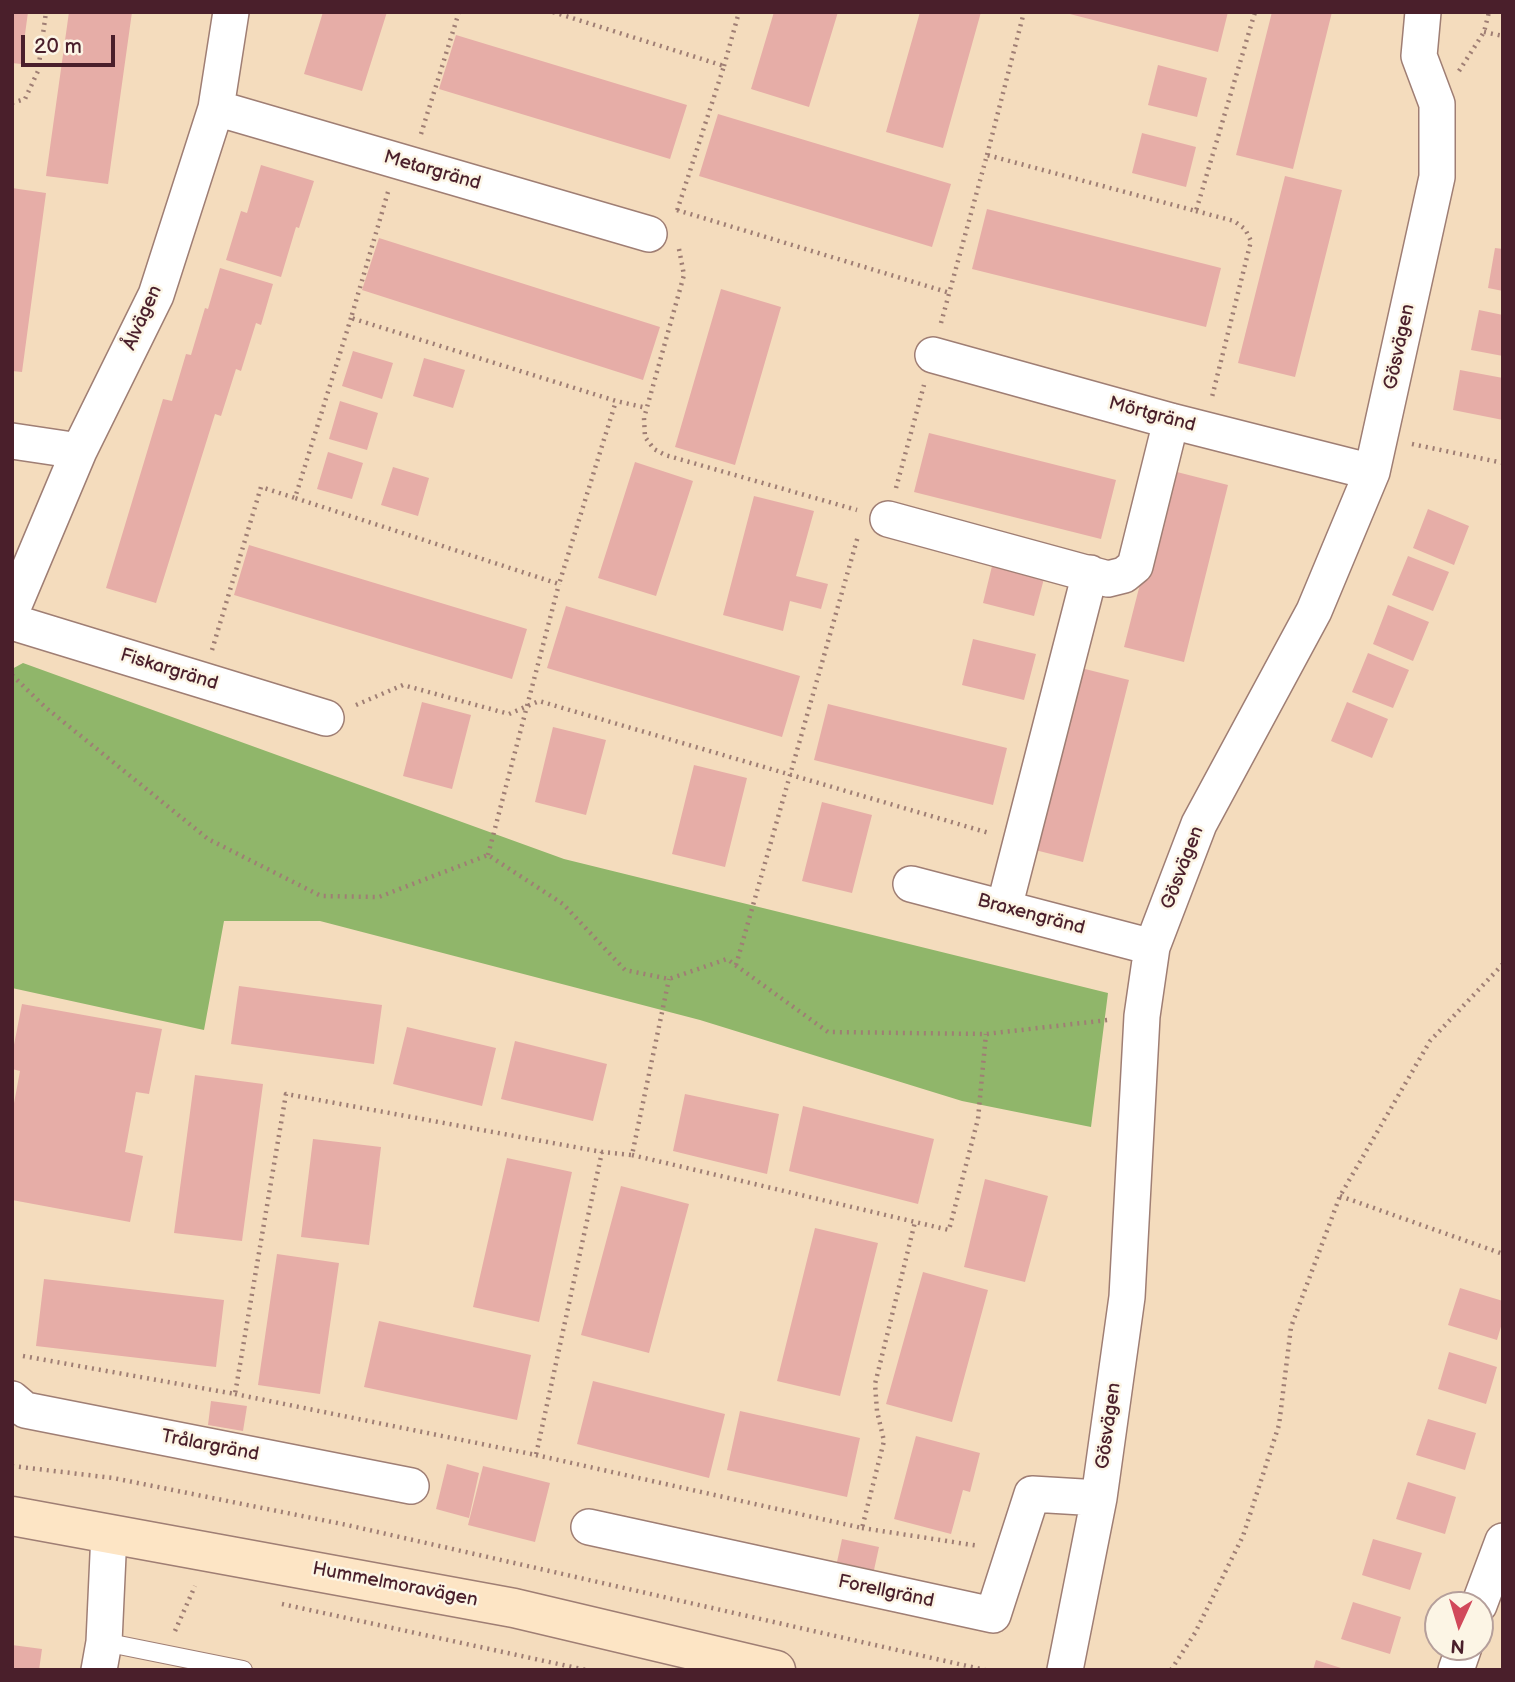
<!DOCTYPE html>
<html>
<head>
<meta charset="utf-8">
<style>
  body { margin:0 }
  #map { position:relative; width:1515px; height:1682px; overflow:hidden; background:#f4dcbd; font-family:"Balsamiq Sans",sans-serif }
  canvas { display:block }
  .frame { position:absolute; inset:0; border:14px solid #4a1f2b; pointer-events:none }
  .north { position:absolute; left:1424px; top:1591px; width:70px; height:70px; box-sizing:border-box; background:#fcf5e5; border:2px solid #b59f9b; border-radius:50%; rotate:184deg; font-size:19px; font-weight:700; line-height:28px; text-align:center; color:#4a1f2b }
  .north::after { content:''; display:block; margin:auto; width:24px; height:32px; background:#d1495b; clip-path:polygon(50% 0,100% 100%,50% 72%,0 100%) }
  .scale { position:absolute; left:21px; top:35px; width:94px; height:32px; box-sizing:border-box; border:4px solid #4a1f2b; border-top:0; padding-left:9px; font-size:21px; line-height:24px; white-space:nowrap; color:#4a1f2b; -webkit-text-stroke:5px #fcf5e5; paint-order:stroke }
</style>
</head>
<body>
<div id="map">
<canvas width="1515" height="1682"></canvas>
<div class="frame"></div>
<div class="north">N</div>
<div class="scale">20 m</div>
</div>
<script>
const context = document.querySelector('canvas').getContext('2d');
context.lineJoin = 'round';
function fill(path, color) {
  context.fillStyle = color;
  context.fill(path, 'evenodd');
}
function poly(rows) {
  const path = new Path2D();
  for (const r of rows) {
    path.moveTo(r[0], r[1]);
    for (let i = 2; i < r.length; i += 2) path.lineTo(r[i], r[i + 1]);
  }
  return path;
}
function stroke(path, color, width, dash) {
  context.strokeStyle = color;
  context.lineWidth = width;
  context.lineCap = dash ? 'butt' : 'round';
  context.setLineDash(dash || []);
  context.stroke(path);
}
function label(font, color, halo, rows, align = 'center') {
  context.font = font + ' "Balsamiq Sans",sans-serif';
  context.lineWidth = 5;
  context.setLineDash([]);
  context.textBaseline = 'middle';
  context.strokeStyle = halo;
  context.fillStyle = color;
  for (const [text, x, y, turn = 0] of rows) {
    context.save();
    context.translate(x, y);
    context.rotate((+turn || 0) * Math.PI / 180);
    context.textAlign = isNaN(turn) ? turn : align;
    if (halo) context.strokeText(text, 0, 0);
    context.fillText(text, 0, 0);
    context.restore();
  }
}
const forest = poly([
  [23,663,564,859,1108,993,1091,1127,962,1101,700,1020,320,921,224,921,204,1030,12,988,12,669]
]);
const building = poly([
  [12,12,28,12,21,64,12,63],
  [69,12,132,12,108,184,46,176],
  [323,12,387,12,362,91,304,74],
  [774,12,838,12,809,107,751,89],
  [920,12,981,12,943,148,886,132],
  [1062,12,1228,12,1218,52],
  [1272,12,1332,12,1293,169,1236,155],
  [456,35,687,105,670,159,439,89],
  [1158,65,1207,78,1197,117,1148,105],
  [718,114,951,184,932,247,699,176],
  [1142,133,1196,147,1186,187,1132,173],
  [261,165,314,181,299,228,296,227,281,277,226,260,241,211,247,213],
  [1285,176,1342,190,1295,377,1238,363],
  [12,188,46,193,22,372,12,371],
  [987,209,1221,268,1206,327,972,269],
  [379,238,660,327,643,380,362,290],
  [1495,248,1503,249,1503,291,1488,288],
  [220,268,273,284,261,325,256,323,241,371,236,369,221,416,215,414,156,603,106,588,163,399,172,401,186,354,191,355,205,308,208,309],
  [721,289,781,307,735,465,675,447],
  [1479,310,1503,315,1503,356,1471,350],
  [353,351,393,363,382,399,342,386],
  [424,358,465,370,453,408,413,396],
  [1460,370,1503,378,1503,420,1453,410],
  [340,401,378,413,367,450,329,439],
  [929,433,1116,480,1101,539,914,492],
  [328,452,363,463,352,499,317,489],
  [635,462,693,481,656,596,598,578],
  [393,467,429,478,418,516,381,505],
  [1169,470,1228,485,1184,662,1124,647],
  [754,496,814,511,796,576,828,584,821,609,790,601,783,631,723,615],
  [1428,509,1469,526,1454,565,1413,548],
  [249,545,527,629,512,679,234,595],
  [1408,556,1449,572,1433,611,1392,595],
  [993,562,1045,575,1034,616,983,603],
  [1388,605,1429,622,1413,661,1373,644],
  [566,606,800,676,782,737,547,668],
  [973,639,1036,654,1024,700,962,685],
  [1368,653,1409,670,1393,708,1352,692],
  [1077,667,1129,680,1083,862,1031,849],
  [422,702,471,715,452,789,403,776],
  [1347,702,1388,719,1372,758,1331,741],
  [828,704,1007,748,993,805,814,760],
  [553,727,606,740,586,815,535,802],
  [694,765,747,778,725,867,672,854],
  [822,802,872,815,852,893,802,881],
  [239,986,382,1005,374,1064,231,1044],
  [22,1004,162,1029,149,1094,136,1092,125,1152,143,1156,130,1222,12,1200,12,1114,20,1071,12,1069,12,1055],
  [407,1027,496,1048,482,1106,393,1084],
  [515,1041,607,1064,593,1121,501,1099],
  [195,1075,263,1084,242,1241,174,1233],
  [685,1094,779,1114,767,1174,673,1151],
  [803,1106,934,1139,918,1204,789,1171],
  [313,1139,381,1147,369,1245,301,1237],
  [507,1158,572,1172,539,1322,473,1307],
  [985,1179,1048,1196,1025,1282,964,1267],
  [621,1186,689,1204,649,1353,581,1335],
  [815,1228,878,1243,840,1396,777,1381],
  [277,1254,339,1263,320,1394,258,1385],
  [923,1272,988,1290,952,1422,886,1404],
  [44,1279,224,1300,216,1367,36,1346],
  [1460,1288,1503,1301,1503,1320,1497,1340,1448,1325],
  [379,1321,531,1355,517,1420,364,1387],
  [1449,1352,1497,1367,1486,1404,1438,1389],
  [593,1381,725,1414,709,1478,577,1444],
  [211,1401,247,1406,243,1431,208,1425],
  [740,1411,860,1438,847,1497,727,1470],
  [1428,1419,1476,1433,1465,1470,1416,1455],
  [916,1436,980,1453,970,1492,963,1490,951,1534,894,1519],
  [447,1464,479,1473,469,1518,436,1509],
  [483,1466,550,1483,535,1542,468,1525],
  [1408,1482,1456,1497,1445,1534,1396,1519],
  [842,1539,879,1547,874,1570,837,1562],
  [1373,1539,1422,1553,1410,1590,1362,1575],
  [1353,1602,1401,1617,1390,1654,1341,1639],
  [12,1645,42,1649,39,1670,12,1670],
  [1316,1660,1344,1669,1344,1670,1313,1670]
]);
const path = poly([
  [553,12,724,66,676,214],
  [1484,32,1503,36],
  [724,66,739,12],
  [1459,71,1484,32,1489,12],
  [12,103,25,99,38,71,46,12],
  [421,134,459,12],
  [987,155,1024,12],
  [388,192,351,318,616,401,647,408],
  [677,210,950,293],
  [1196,211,1234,221,1245,229,1251,241,1212,397],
  [679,249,684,275,644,418,645,437,654,449,665,455,857,510],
  [351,318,295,498,559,584,616,401],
  [941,323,987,155,1196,211,1255,12],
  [1412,444,1503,463],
  [896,488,924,385],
  [212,650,261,487,295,498],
  [12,675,45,707,208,839,321,896,379,897,488,855,563,904,625,970,669,979,727,959,828,1032,986,1034,1108,1020],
  [356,705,403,685,509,714,539,701,989,833],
  [488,855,559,584],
  [736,965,858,536],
  [632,1155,949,1230,978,1119,986,1034],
  [1340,1196,1503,1254],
  [23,1356,235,1394,286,1094,602,1152,632,1155,669,979],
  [235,1394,536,1455,602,1152],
  [536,1455,862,1528,884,1441,877,1411,875,1384,915,1222],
  [12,1466,113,1478,347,1525,985,1670],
  [862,1528,979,1546],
  [282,1604,586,1670],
  [175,1631,195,1586],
  [1171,1670,1195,1633,1243,1536,1279,1425,1291,1327,1340,1196,1430,1041,1503,964]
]);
const lane = poly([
  [104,1642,243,1670]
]);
const street = poly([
  [216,108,649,234],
  [933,355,1171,421,1372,472],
  [12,441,79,451],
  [888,519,1108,579,1124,575,1135,566,1171,421],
  [12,610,79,451,156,295,216,108,231,12],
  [12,622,326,718],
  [911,884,1152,947],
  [1004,908,1090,573],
  [12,1399,25,1410,411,1486],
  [589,1527,993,1615,1032,1494,1099,1498],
  [1479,1605,1503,1541],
  [99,1670,104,1642,109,1533],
  [1065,1670,1099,1498,1127,1297,1142,1016,1152,947,1199,824,1314,611,1372,472,1437,177,1437,104,1419,56,1423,12],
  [1456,1670,1464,1647]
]);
const secondary = poly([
  [12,1516,514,1608,776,1670]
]);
const streetNames = [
  ["Metargränd",432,171,16],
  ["Ålvägen",143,318,-66],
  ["Gösvägen",1400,347,-78],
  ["Mörtgränd",1152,415,15],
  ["Fiskargränd",169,670,17],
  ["Gösvägen",1183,868,-69],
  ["Braxengränd",1031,915,15],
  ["Gösvägen",1109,1426,-82],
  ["Trålargränd",210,1446,11],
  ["Hummelmoravägen",395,1585,11],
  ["Forellgränd",886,1592,12]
];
fill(forest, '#90b66a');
fill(building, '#e6ada7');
stroke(lane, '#9f7e74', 20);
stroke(street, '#9f7e74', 38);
stroke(secondary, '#9f7e74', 41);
stroke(path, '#9f7e74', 4.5, [2, 5]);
stroke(lane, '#fff', 18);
stroke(street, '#fff', 35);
stroke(secondary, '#fde5c5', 38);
label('19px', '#4a1f2b', '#fcf5e5', streetNames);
</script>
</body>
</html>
